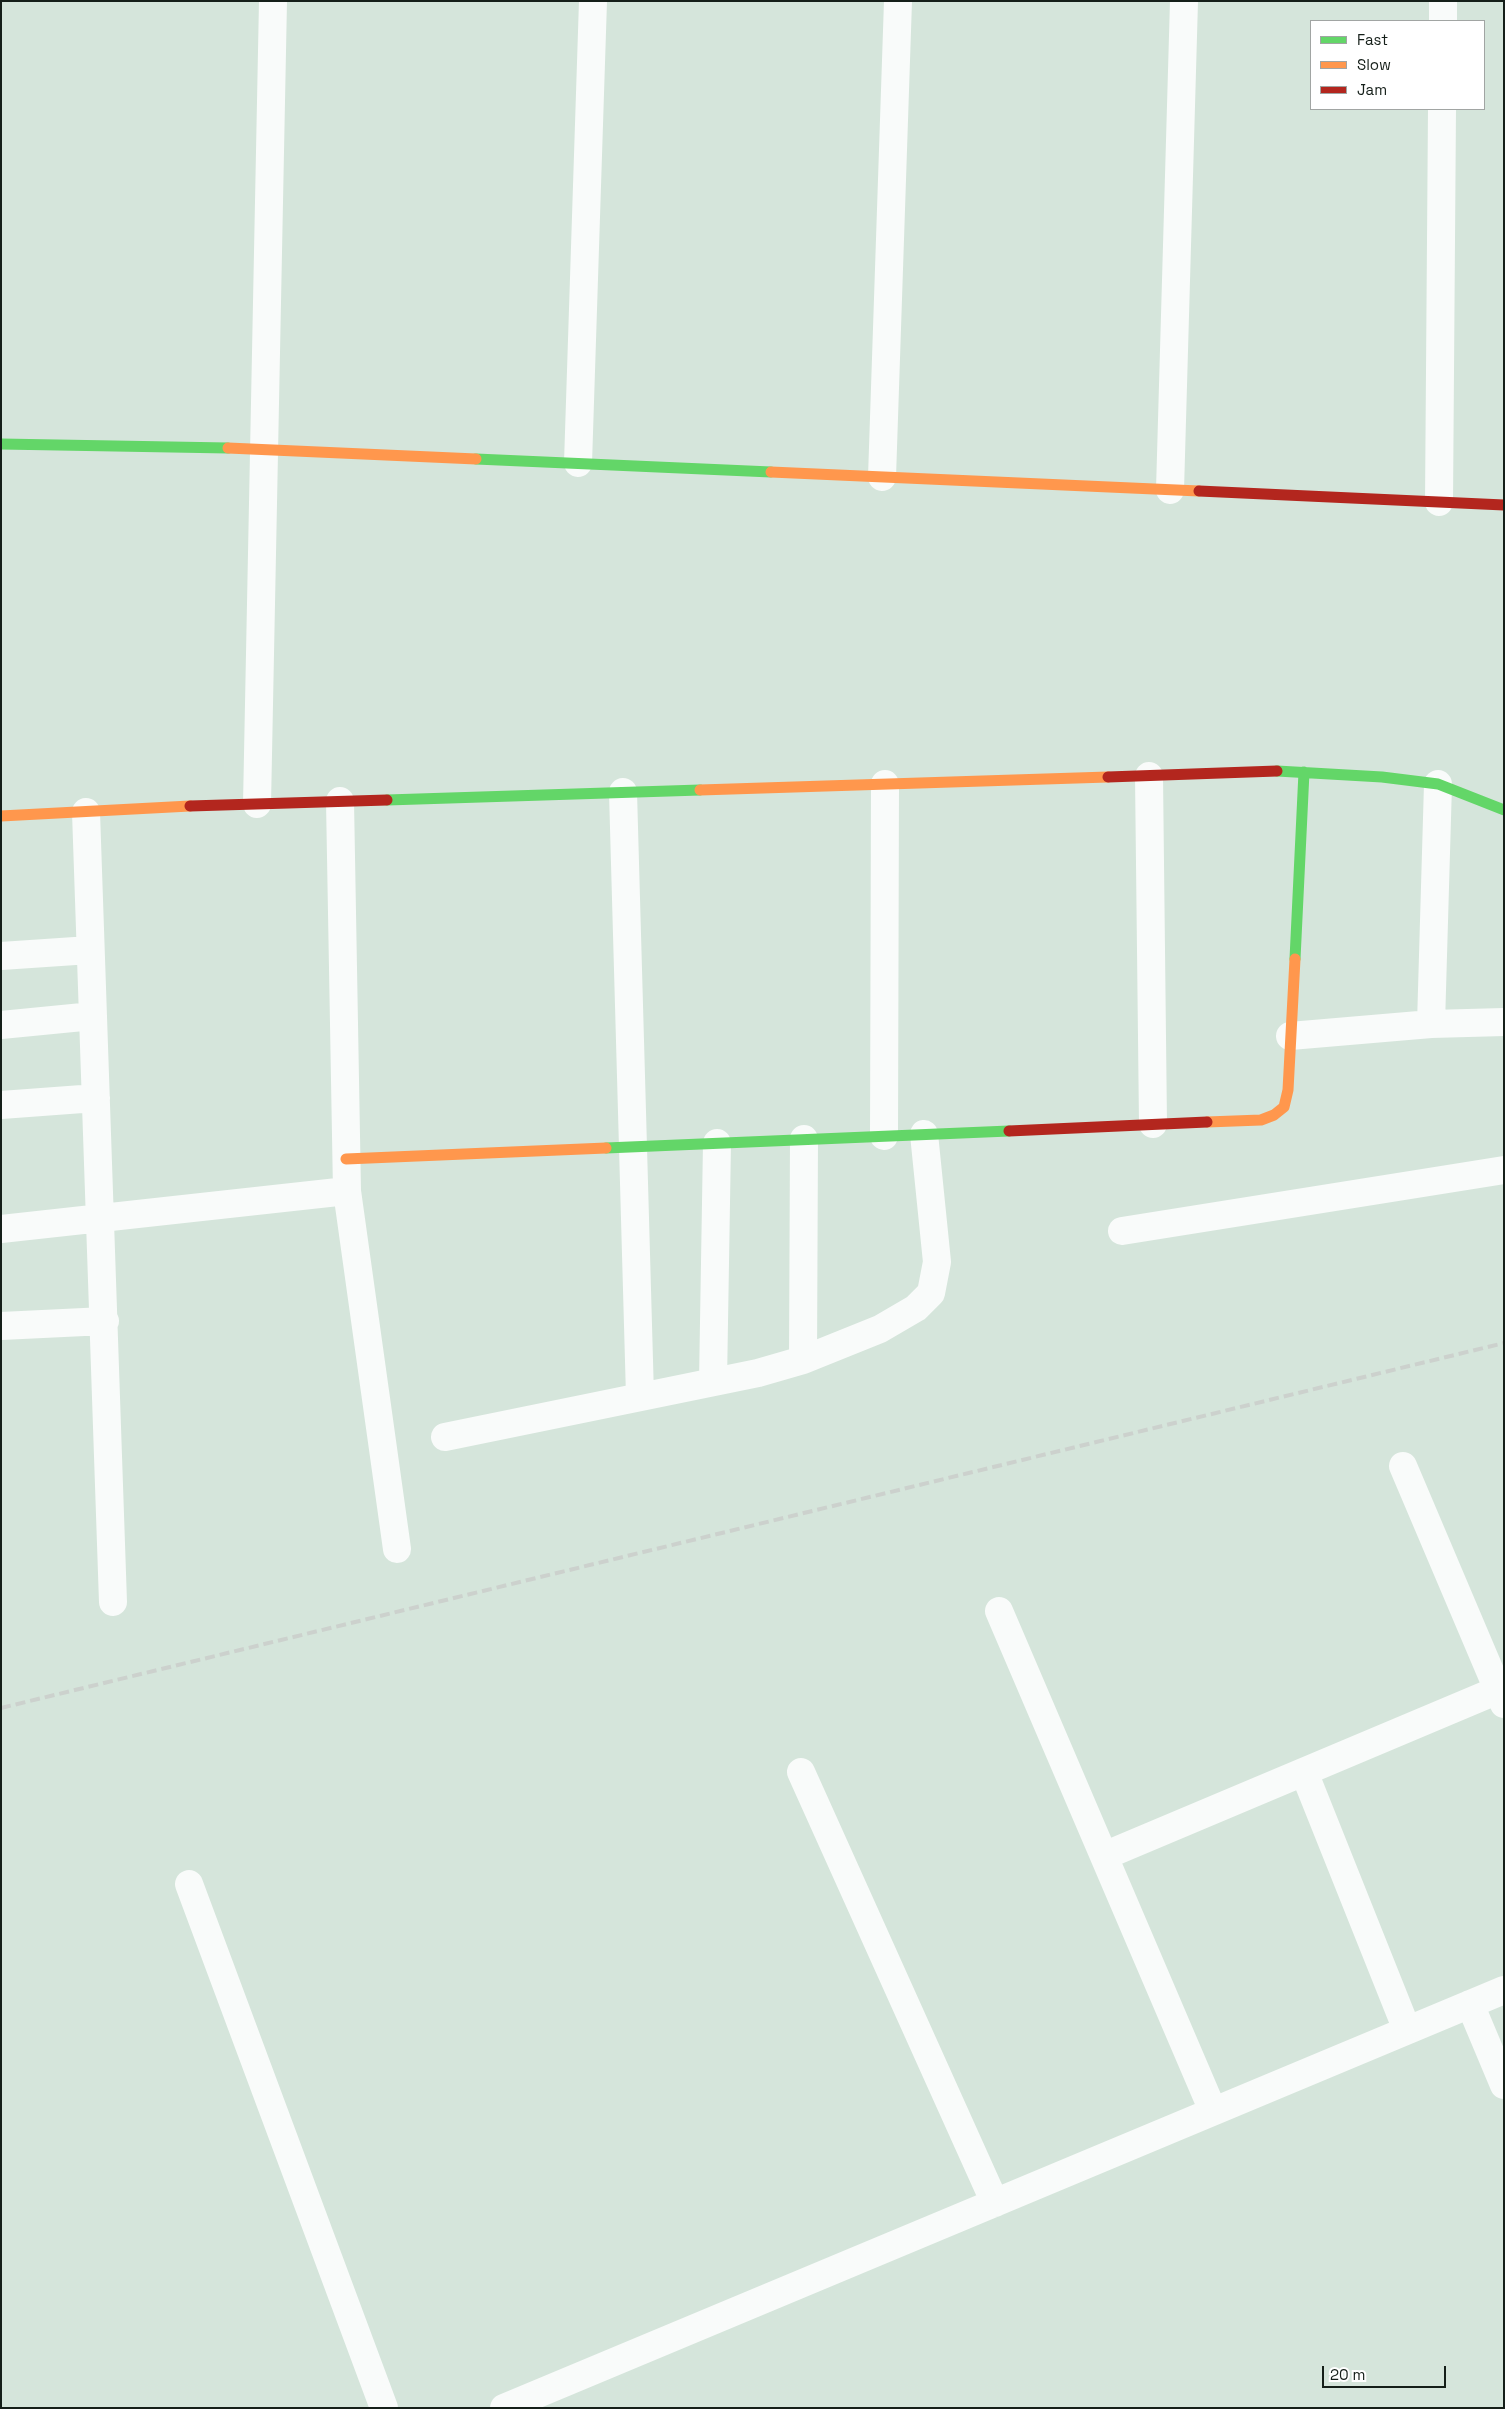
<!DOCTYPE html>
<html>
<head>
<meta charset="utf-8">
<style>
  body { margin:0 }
  #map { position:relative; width:1505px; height:2409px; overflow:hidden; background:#d5e5db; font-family:"Space Grotesk",sans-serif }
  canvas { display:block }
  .frame { position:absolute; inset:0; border:2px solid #151f19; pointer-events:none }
  .legend { position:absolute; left:1310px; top:20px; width:175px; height:90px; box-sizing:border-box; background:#fff; border:1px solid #a1a5a3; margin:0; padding:6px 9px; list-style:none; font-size:15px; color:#151f19 }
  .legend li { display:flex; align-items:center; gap:10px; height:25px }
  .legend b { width:25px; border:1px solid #a1a5a3 }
  .scale { position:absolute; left:1322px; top:2366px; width:124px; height:22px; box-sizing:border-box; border:2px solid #151f19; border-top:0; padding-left:6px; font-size:15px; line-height:18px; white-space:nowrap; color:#151f19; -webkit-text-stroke:4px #fff; paint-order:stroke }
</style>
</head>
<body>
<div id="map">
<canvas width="1505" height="2409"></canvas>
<div class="frame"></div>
<ul class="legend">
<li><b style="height:6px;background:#63d668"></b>Fast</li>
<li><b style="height:6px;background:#ff974d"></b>Slow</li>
<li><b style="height:6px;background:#b3261e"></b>Jam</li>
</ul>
<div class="scale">20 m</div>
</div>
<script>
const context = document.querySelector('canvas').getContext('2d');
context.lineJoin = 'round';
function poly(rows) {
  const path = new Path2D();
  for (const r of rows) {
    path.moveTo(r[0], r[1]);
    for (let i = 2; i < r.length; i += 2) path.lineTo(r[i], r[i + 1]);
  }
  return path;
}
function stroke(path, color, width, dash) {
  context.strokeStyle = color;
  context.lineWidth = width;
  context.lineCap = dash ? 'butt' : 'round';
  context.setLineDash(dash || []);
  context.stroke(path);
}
const street = poly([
  [1443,21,1443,1],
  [578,463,593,1],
  [882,477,898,1],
  [1170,490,1184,1],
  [1439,502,1442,109],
  [1149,776,1153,1124],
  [623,792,640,1396],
  [340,801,347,1191,397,1549],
  [257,804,273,1],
  [86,812,113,1602],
  [1,956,90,950],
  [1431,1024,1438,784],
  [1,1025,93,1016],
  [1290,1036,1431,1024,1504,1022],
  [1,1105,96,1098],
  [884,1136,885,784],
  [1,1229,347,1191],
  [1122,1231,1504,1170],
  [1,1326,105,1321],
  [803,1360,804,1139],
  [713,1382,717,1143],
  [445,1437,758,1373,803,1360,880,1329,916,1308,931,1293,937,1262,924,1134],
  [1403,1466,1504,1704],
  [999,1611,1213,2111],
  [801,1772,995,2203],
  [1304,1772,1407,2030],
  [1104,1856,1498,1690],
  [189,1884,384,2408],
  [1470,2004,1504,2085],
  [504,2408,1504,1990]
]);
const fast = poly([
  [1,444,228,448],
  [476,459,771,472],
  [1277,771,1382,777,1438,784,1504,810],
  [387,800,700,790],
  [1295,959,1304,772],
  [606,1148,1009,1131]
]);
const slow = poly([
  [228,448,476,459],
  [771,472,1199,491],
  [700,790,1108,777],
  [1,816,190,806],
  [1207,1122,1261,1120,1274,1115,1284,1107,1288,1090,1295,959],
  [346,1159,606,1148]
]);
const jam = poly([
  [1199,491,1504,505],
  [1108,777,1277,771],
  [190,806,387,800],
  [1009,1131,1207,1122]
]);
const rail = poly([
  [1,1708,1504,1343]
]);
stroke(street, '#f9fbfa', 28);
stroke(fast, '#63d668', 11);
stroke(slow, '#ff974d', 11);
stroke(jam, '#b3261e', 11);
stroke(rail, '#ccd1cd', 4, [10, 5]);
</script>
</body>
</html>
